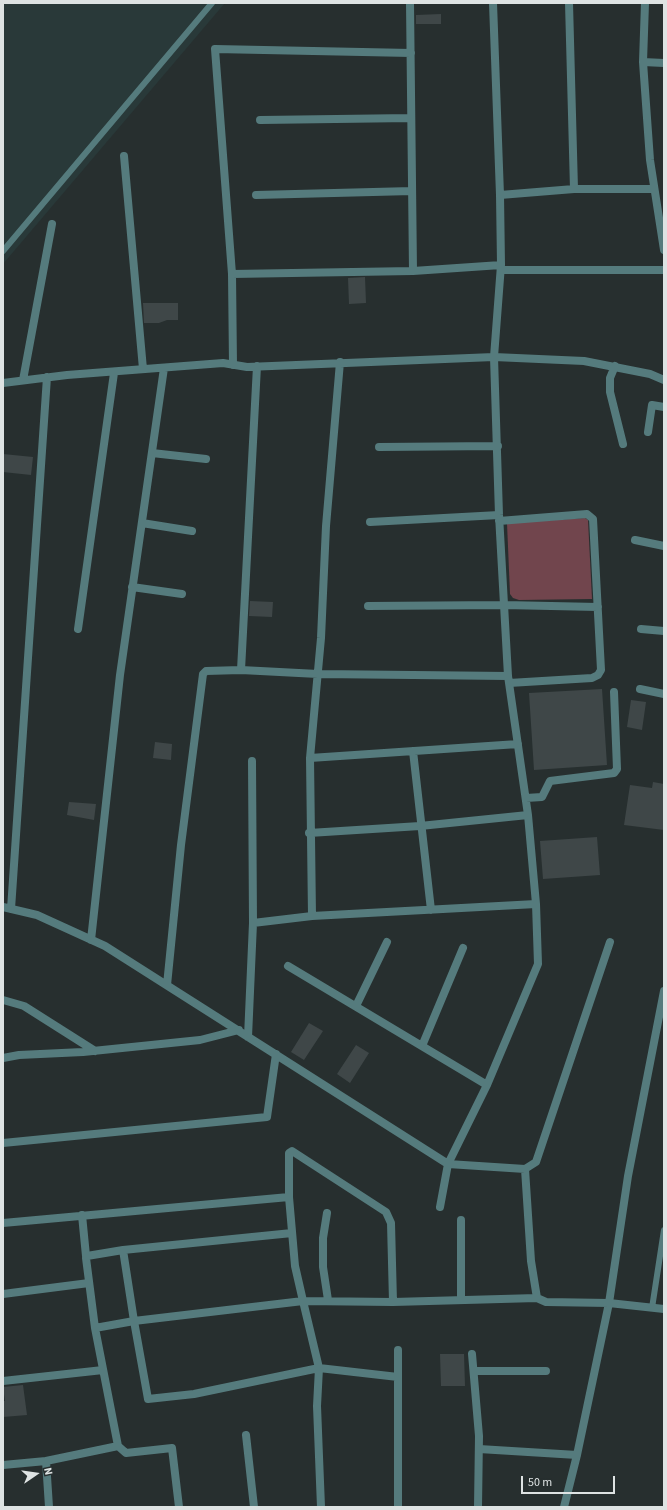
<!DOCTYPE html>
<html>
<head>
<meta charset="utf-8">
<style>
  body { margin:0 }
  #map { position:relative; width:667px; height:1510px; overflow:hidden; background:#272f2f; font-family:"Source Sans 3",sans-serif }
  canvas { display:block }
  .frame { position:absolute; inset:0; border:4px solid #dee3e3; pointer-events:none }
  .north { position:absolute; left:16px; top:1454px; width:40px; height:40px; -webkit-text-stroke:3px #272f2f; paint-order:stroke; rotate:77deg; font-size:11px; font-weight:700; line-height:16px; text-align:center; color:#dee3e3 }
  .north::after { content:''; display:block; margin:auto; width:14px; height:18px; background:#dee3e3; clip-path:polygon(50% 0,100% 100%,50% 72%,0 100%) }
  .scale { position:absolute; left:521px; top:1476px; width:94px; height:18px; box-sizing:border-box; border:2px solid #dee3e3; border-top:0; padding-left:5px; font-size:12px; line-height:14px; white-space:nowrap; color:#dee3e3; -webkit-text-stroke:3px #272f2f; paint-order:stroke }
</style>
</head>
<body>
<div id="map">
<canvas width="667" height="1510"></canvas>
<div class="frame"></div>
<div class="north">N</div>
<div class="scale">50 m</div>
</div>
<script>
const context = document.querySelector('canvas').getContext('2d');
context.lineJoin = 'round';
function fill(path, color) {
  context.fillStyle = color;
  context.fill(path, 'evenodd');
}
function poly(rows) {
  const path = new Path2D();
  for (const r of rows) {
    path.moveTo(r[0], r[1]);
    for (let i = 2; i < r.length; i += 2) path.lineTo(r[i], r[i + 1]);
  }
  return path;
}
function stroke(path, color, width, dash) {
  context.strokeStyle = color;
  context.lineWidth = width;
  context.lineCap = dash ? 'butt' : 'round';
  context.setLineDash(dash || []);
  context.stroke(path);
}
const built = poly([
  [3,3,225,3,3,264]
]);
const green = poly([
  [585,518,588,520,592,599,519,600,513,598,510,594,507,523]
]);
const building = poly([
  [441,14,441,24,416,24,416,15],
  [365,277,366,303,349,304,348,278],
  [143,303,178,303,178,320,167,320,159,323,144,323],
  [3,454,33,457,31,475,3,472],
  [250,601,273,602,272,617,249,616],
  [602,689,607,765,534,770,529,693],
  [631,700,646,702,642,730,627,727],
  [155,742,172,744,171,760,153,758],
  [653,782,664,784,664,830,624,825,630,785,652,788],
  [69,802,96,804,94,820,67,815],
  [597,837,600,875,543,879,540,841],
  [309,1023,323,1031,304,1060,291,1052],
  [356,1045,369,1053,350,1083,337,1074],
  [440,1354,464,1354,465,1386,441,1386],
  [23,1385,27,1415,3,1417,3,1401,5,1401,3,1387]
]);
const service = poly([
  [3,251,212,3],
  [652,1308,664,1230]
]);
const minor = poly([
  [410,3,413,271,501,265,494,357,499,515,508,676,528,815,536,904,538,964,487,1085,448,1164,440,1207],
  [493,3,500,195,574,189],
  [569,3,574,189,654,189],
  [645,3,643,62,650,160,664,250],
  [643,62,664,63],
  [260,120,411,118],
  [124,156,143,369],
  [256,195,412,191],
  [500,195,501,265],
  [501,270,664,270],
  [232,274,413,271],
  [233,365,232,274,215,49,411,53],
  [615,366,610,378,610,392,623,444],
  [23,380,52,224],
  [3,383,67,375,223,363,247,367,494,357,584,361,650,374,664,380],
  [648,432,652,405,664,407],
  [379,447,498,446],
  [152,453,206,459],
  [499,521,587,514,593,519,601,670,598,675,592,678,509,683],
  [370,522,499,515],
  [142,523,192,531],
  [635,540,664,546],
  [132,587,182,594],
  [368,606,504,605,598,607],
  [78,629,114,373],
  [641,629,664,631],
  [241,670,257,366],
  [640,689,664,694],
  [413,751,431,910],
  [310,758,518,744],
  [252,761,253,923],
  [526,798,542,797,550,781,614,773,617,769,614,692],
  [309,833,420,826,528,815],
  [3,907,37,915,105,946,448,1164,525,1169,531,1261,537,1298,546,1302,609,1303,664,1309],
  [11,909,47,377],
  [312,916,536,904],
  [91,940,120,675,164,368],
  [288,966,487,1085],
  [167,985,181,845,203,674,206,671,241,670,318,674,508,676],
  [3,1000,24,1006,95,1051],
  [356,1006,387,942],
  [248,1037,253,923,312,916,310,758,321,638,326,526,340,362],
  [422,1046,463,948],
  [3,1058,19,1055,83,1052,200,1040,239,1030],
  [3,1143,267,1117,276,1054],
  [525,1169,536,1162,610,942],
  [289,1197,289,1153,292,1151,386,1212,391,1223,393,1302],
  [327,1213,323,1238,323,1267,328,1300],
  [82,1215,86,1256],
  [3,1223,289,1197,295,1266,303,1301,393,1302,537,1298],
  [3,1294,89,1283],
  [461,1298,461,1220],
  [303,1301,319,1368,194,1394,148,1399,134,1321,303,1301],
  [95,1328,134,1321,123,1250,292,1233],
  [398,1350,398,1507],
  [472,1354,479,1436,478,1507],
  [474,1371,546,1371],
  [3,1381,103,1370],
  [246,1435,254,1507],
  [118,1446,126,1453,172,1448,179,1507],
  [479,1449,577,1455],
  [46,1461,118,1446,95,1328,86,1258,87,1256,123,1250],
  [3,1465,46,1461,49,1507],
  [321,1507,317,1406,319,1368,398,1377],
  [564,1507,577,1455,609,1303,628,1176,664,991]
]);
fill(built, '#293939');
fill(green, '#71454d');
fill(building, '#3f4748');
stroke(service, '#557b7d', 6);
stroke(minor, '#557b7d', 8);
</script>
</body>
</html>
